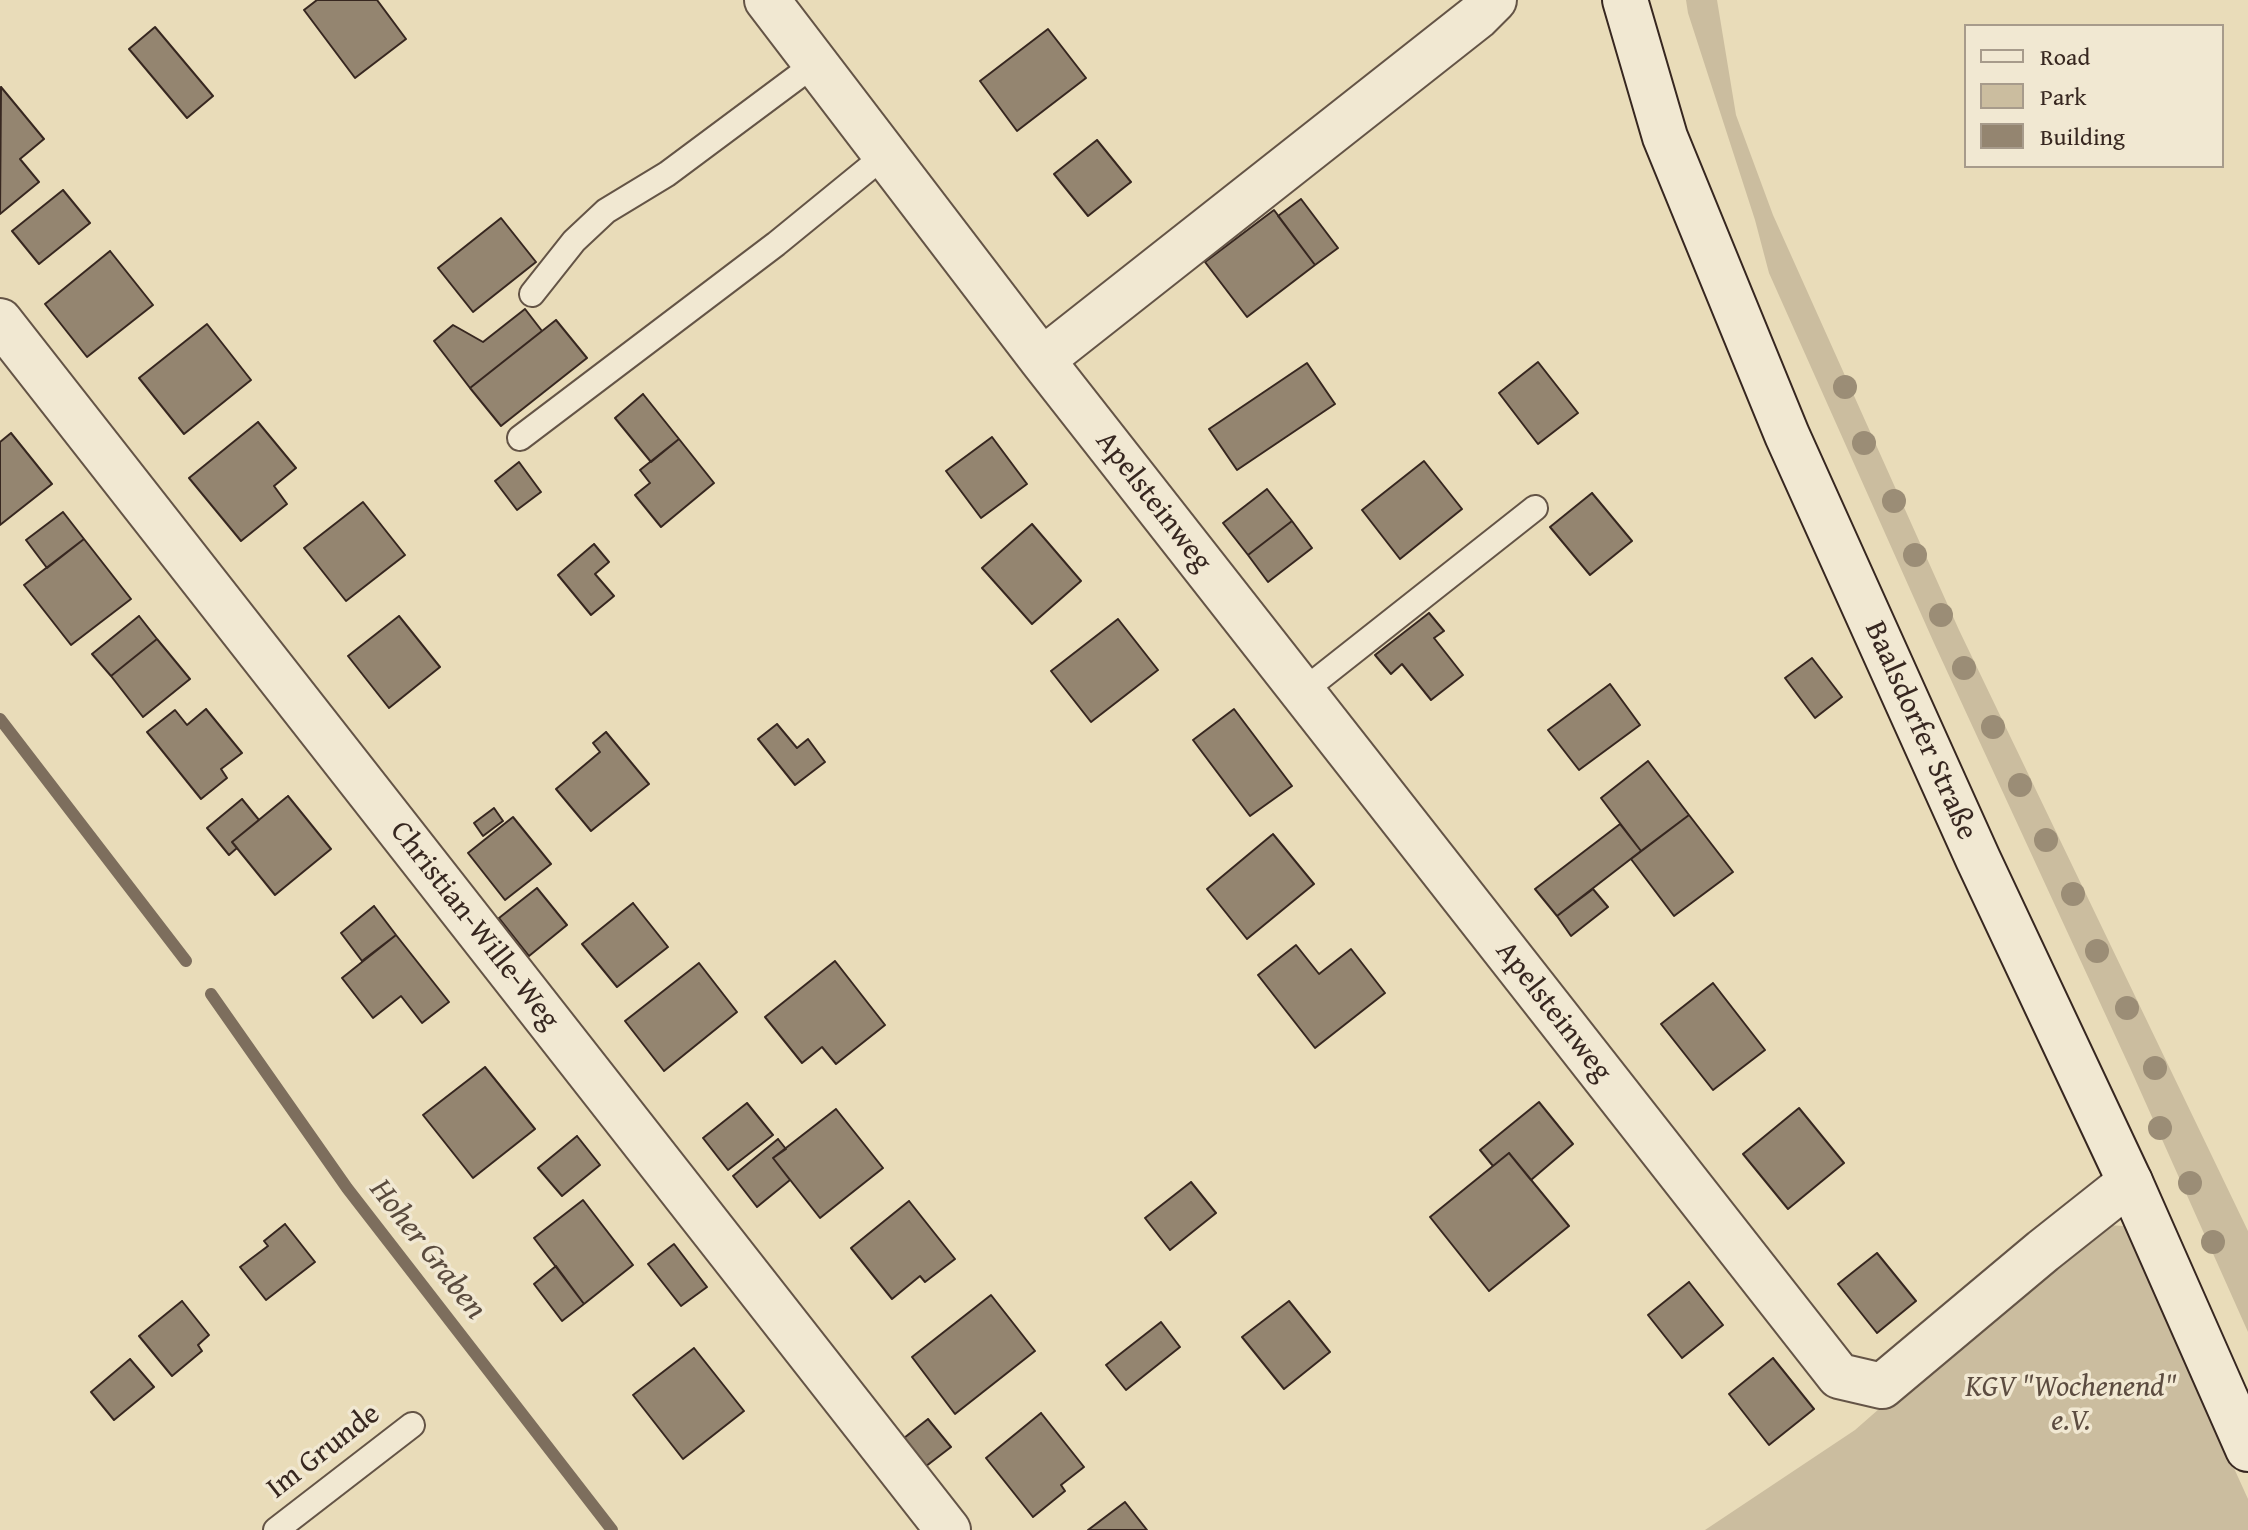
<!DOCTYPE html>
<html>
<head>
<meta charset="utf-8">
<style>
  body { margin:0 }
  #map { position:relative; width:2248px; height:1530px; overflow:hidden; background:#e9dcb9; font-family:"Gentium Book Plus",serif }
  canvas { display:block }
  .legend { position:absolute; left:1964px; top:24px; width:260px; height:144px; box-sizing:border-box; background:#f1e8d2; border:2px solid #a79b8b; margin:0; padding:10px 14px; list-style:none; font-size:24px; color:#372720 }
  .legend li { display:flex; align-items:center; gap:16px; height:40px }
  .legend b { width:40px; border:2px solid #a79b8b }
</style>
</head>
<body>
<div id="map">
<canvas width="2248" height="1530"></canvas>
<ul class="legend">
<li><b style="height:10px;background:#f1e8d2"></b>Road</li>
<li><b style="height:22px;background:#cbbd9f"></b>Park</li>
<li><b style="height:22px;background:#948570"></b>Building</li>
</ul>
</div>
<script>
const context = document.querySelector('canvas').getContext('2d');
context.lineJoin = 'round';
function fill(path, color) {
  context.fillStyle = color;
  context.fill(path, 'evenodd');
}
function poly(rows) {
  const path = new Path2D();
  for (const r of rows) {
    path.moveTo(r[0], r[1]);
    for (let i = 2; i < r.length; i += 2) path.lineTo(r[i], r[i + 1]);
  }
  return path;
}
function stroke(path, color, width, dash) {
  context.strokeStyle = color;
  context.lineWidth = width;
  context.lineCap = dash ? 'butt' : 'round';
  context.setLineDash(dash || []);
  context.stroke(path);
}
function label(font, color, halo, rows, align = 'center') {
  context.font = font + ' "Gentium Book Plus",serif';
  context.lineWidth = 7;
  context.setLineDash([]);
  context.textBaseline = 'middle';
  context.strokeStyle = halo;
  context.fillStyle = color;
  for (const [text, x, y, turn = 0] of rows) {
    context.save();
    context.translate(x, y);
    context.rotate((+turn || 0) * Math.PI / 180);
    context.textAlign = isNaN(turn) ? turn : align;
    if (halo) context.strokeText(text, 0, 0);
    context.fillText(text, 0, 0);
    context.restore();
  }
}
const green = poly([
  [1686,0,1717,0,1736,115,1773,215,1959,630,2248,1231,2248,1332,2131,1070,1934,643,1769,273,1755,220,1688,13],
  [2090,1224,2124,1226,2248,1499,2248,1530,1705,1530,1855,1430]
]);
const stream = poly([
  [0,719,186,961],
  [211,994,347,1188,612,1530]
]);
const building = poly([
  [317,0,377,0,406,39,355,78,304,10,317,0],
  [155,27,213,96,187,118,129,49,155,27],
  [1048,29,1086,78,1017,131,980,81,1048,29],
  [1,87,44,139,20,159,39,182,0,214,1,87],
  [1097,140,1131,182,1088,216,1054,174,1097,140],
  [63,190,90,223,39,264,12,231,63,190],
  [1301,199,1338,248,1315,265,1278,216,1301,199],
  [1274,210,1315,265,1247,317,1205,262,1274,210],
  [501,218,536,262,473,312,438,268,501,218],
  [110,251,153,305,87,357,45,304,110,251],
  [525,309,542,331,470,388,434,341,453,325,483,342,525,309],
  [556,320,587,358,501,426,470,388,556,320],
  [207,324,251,380,184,434,139,378,207,324],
  [1538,362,1578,413,1538,444,1499,393,1538,362],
  [1307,363,1335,404,1237,470,1209,429,1307,363],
  [643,394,679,439,651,462,615,418,643,394],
  [258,422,296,468,274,486,287,504,241,541,189,478,258,422],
  [11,433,52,484,0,525,0,442,11,433],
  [992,437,1027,484,981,518,946,471,992,437],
  [679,439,714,483,661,527,635,495,650,483,640,470,679,439],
  [1424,461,1462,509,1400,559,1362,510,1424,461],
  [519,462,541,492,517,510,495,481,519,462],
  [1267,489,1292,521,1248,555,1223,523,1267,489],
  [1592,493,1632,541,1590,575,1550,527,1592,493],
  [363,502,405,555,346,601,304,548,363,502],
  [63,512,84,539,47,568,26,540,63,512],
  [1292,521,1312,548,1268,582,1248,555,1292,521],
  [1032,524,1081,581,1032,624,982,568,1032,524],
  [84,539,131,599,71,645,24,585,84,539],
  [594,544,609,562,595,574,614,596,591,615,558,575,594,544],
  [1429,613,1444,631,1434,638,1463,675,1431,700,1402,664,1391,674,1375,655,1429,613],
  [139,616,157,639,111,676,92,654,139,616],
  [399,616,440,667,389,708,348,656,399,616],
  [1118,619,1158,670,1091,722,1051,671,1118,619],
  [157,639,190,679,143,717,111,676,157,639],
  [1812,658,1842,697,1815,718,1785,678,1812,658],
  [1610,684,1640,725,1579,770,1548,730,1610,684],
  [206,709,242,753,221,769,227,778,201,799,147,732,175,710,187,725,206,709],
  [1234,709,1292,786,1250,816,1193,740,1234,709],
  [777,724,797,748,808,739,825,762,795,785,758,739,777,724],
  [606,732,649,784,591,831,556,789,600,752,593,743,606,732],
  [1648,761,1689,815,1641,851,1601,798,1648,761],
  [288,796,331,849,275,895,232,842,288,796],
  [242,799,259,820,232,842,237,848,229,855,207,828,242,799],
  [494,808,503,821,483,836,474,823,494,808],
  [1689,815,1733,872,1674,916,1631,859,1689,815],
  [513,817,551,864,505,900,468,853,513,817],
  [1620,824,1641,851,1557,916,1535,889,1620,824],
  [1273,834,1314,884,1247,939,1207,889,1273,834],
  [537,888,567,925,529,956,499,918,537,888],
  [1593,889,1608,907,1571,936,1557,916,1593,889],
  [633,903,668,947,617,987,582,944,633,903],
  [374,906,396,935,362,961,341,933,374,906],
  [396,935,449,1002,422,1023,401,996,373,1018,342,978,396,935],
  [1296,945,1319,974,1351,949,1385,993,1315,1048,1258,975,1296,945],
  [835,961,885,1025,836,1064,822,1047,802,1063,765,1017,835,961],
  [699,963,737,1012,664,1071,625,1021,699,963],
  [1713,983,1765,1050,1713,1090,1661,1024,1713,983],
  [485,1067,535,1129,473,1178,423,1115,485,1067],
  [1539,1102,1573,1144,1531,1180,1509,1153,1493,1166,1480,1150,1539,1102],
  [747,1103,773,1135,728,1170,703,1138,747,1103],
  [1799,1108,1844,1163,1788,1209,1743,1154,1799,1108],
  [836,1109,883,1168,820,1218,773,1158,836,1109],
  [577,1136,600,1165,562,1196,538,1168,577,1136],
  [778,1139,786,1149,773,1158,790,1180,757,1207,733,1176,778,1139],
  [1509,1153,1569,1226,1489,1291,1430,1217,1509,1153],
  [1191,1182,1216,1213,1170,1250,1145,1218,1191,1182],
  [583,1200,633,1265,584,1304,534,1238,583,1200],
  [909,1201,955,1259,925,1282,920,1276,892,1299,851,1248,909,1201],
  [285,1224,315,1262,266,1300,240,1267,268,1246,264,1241,285,1224],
  [674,1244,707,1287,681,1306,648,1264,674,1244],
  [1877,1253,1916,1301,1877,1333,1838,1284,1877,1253],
  [556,1266,584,1304,562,1321,534,1284,556,1266],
  [1689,1282,1723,1325,1682,1358,1648,1315,1689,1282],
  [991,1295,1035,1351,955,1414,912,1357,991,1295],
  [182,1301,209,1335,198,1345,202,1351,172,1376,139,1336,182,1301],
  [1289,1301,1330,1352,1284,1389,1242,1337,1289,1301],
  [1161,1322,1180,1347,1126,1390,1106,1365,1161,1322],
  [694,1348,744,1411,683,1459,633,1395,694,1348],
  [1773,1358,1814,1409,1769,1445,1729,1394,1773,1358],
  [130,1359,154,1387,114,1420,91,1392,130,1359],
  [1041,1413,1084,1467,1061,1485,1065,1491,1033,1517,986,1458,1041,1413],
  [928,1419,951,1447,921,1470,899,1442,928,1419],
  [1125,1502,1147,1530,1088,1530,1125,1502]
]);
const service = poly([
  [532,294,574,241,606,211,667,174,816,63],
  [520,438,776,244,885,155],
  [1302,692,1535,508],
  [276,1530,412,1425]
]);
const minor = poly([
  [767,0,1042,360,1839,1376,1882,1386,2043,1251,2130,1182],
  [0,321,948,1530],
  [1042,360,1477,17,1494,0]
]);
const secondary = poly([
  [1625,0,1665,137,1787,435,1978,859,2130,1182,2248,1449]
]);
const trees = [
  [1845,387],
  [1864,443],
  [1894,501],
  [1915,555],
  [1941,615],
  [1964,668],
  [1993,727],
  [2020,785],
  [2046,840],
  [2073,894],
  [2097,951],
  [2127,1008],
  [2155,1068],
  [2160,1128],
  [2190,1183],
  [2213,1242]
];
const streetNames = [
  ["Apelsteinweg",1153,502,52],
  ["Baalsdorfer Straße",1920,731,66],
  ["Christian-Wille-Weg",474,926,52],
  ["Apelsteinweg",1553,1012,52],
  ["Im Grunde",324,1452,-38]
];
const parkNames = [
  ["KGV \"Wochenend\"",2071,1388],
  ["e.V.",2071,1422]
];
const waterNames = [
  ["Hoher Graben",427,1250,52]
];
fill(green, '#cbbd9f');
stroke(stream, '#7d6e5d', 12);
fill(building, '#948570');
stroke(building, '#372720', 2);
stroke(service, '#645446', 28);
stroke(minor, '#645446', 48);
stroke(secondary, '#372720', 48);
stroke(service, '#f1e8d2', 24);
stroke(minor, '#f1e8d2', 44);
stroke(secondary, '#f1e8d2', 44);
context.fillStyle = '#9b8d76';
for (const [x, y] of trees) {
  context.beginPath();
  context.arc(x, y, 12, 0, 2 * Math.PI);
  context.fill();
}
label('30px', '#372720', '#f1e8d2', streetNames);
label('italic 30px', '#5c4c40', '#f1e8d2', parkNames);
label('italic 32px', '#5a4b3e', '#f1e8d2', waterNames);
</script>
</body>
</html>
